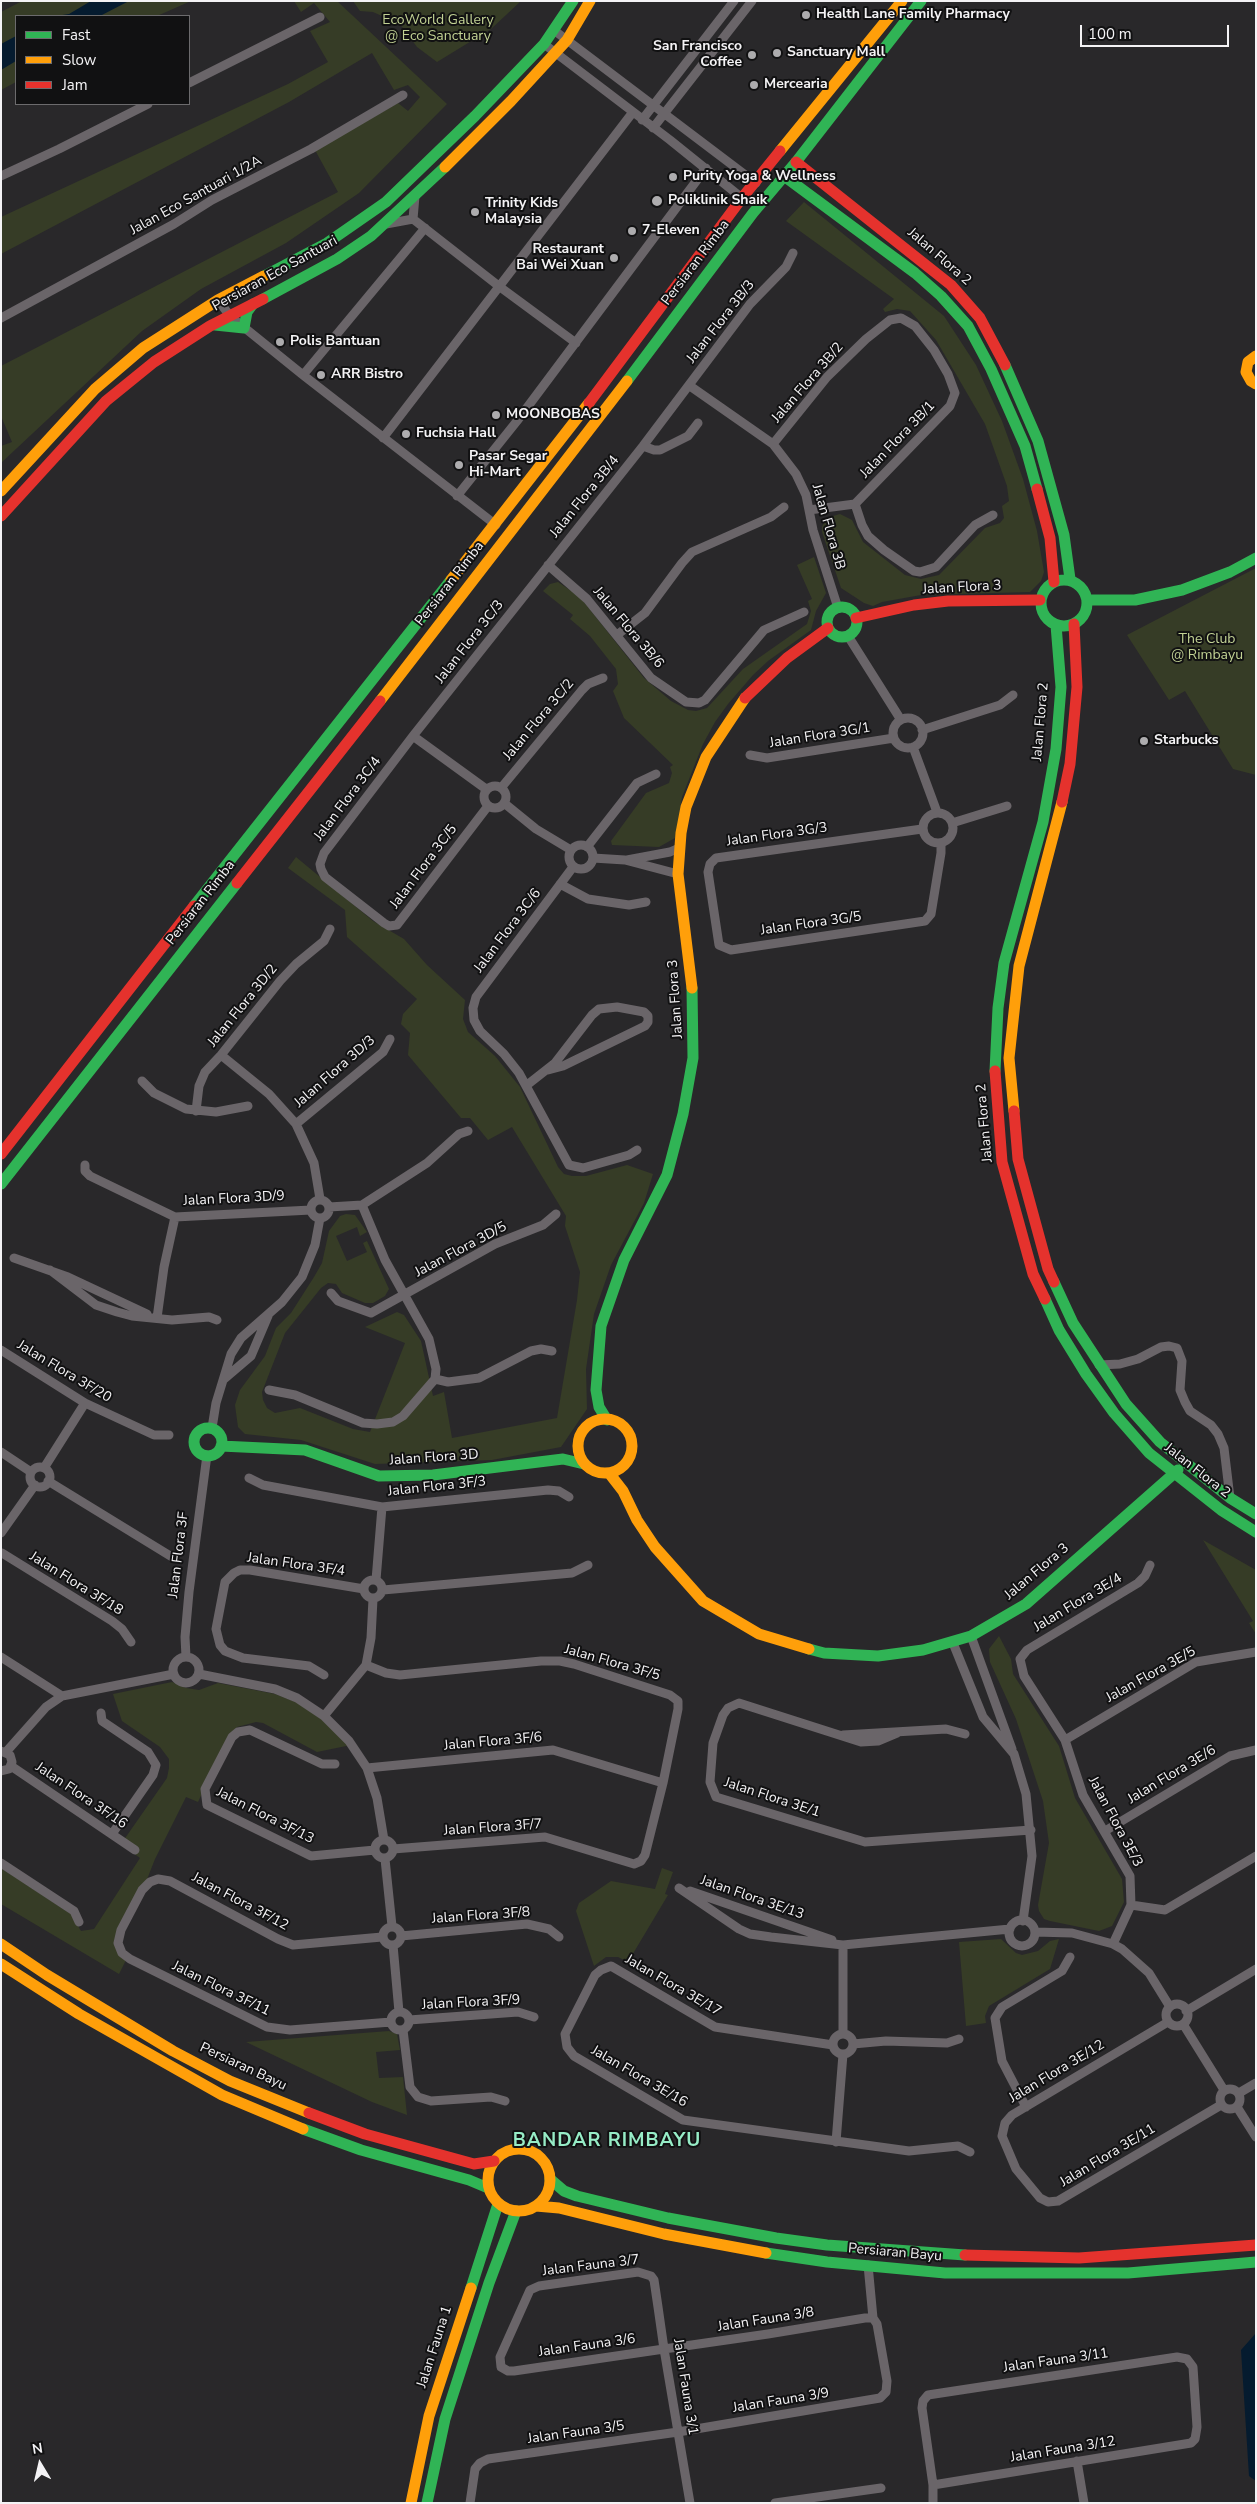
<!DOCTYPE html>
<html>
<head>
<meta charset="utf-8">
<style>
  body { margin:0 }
  #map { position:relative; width:1257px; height:2504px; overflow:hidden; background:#29282a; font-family:"Nunito Sans",sans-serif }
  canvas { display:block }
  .frame { position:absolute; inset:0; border:2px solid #f4f3f5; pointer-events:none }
  .legend { position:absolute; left:15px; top:15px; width:175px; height:90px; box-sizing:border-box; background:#111112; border:1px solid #6c6b6d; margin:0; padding:6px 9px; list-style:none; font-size:15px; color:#f4f3f5 }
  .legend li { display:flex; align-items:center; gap:10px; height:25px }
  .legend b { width:25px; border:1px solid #6c6b6d }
  .north { position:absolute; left:15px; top:2439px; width:50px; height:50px; -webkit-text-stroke:4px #111112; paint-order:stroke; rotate:351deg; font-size:14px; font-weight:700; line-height:20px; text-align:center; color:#f4f3f5 }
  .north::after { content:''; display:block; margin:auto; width:18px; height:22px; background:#f4f3f5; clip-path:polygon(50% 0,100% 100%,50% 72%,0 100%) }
  .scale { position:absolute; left:1080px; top:25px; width:149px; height:22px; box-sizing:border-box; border:2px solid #f4f3f5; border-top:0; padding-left:6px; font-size:15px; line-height:18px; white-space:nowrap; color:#f4f3f5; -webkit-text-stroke:4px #111112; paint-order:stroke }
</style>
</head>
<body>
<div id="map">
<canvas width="1257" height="2504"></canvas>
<div class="frame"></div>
<ul class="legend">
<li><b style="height:6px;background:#30b455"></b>Fast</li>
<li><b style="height:6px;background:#ff9f0a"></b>Slow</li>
<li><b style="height:6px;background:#e5322d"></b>Jam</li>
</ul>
<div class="north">N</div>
<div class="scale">100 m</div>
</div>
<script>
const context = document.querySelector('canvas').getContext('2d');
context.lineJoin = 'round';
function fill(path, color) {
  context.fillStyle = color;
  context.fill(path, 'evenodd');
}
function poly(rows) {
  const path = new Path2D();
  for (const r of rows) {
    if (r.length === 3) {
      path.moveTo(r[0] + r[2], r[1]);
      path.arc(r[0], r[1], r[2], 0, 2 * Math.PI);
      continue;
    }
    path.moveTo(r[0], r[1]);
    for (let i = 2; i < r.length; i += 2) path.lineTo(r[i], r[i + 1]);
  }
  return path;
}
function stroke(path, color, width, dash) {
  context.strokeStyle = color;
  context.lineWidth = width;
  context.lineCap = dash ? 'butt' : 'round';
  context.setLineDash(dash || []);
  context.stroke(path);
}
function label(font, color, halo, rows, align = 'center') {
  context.font = font + ' "Nunito Sans",sans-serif';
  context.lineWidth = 4;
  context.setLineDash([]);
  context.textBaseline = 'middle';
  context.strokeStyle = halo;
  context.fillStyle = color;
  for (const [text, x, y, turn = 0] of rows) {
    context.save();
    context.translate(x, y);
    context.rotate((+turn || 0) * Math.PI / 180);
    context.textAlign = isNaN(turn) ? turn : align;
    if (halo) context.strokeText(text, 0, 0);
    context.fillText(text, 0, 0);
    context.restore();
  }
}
const green = poly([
  [22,1,191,1,157,16,16,16,16,82,1,90,1,12],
  [294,1,337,1,447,104,359,193,286,243,201,289,142,331,1,463,1,446,12,442,1,416,1,366,338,192,315,150,398,103,408,111,420,97,408,85,394,90,372,53,289,102,1,254,1,217,288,84,328,62,310,31,330,22,314,3,301,12],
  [353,1,521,1,491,29,437,62,417,47,400,24,373,12,360,11],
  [804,202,944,316,976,365,1002,421,1023,479,1037,531,1044,572,1041,581,1030,592,921,595,882,602,873,606,864,603,841,588,822,532,822,527,826,518,840,514,852,520,863,542,905,575,921,579,939,575,985,528,1000,523,1004,518,1002,506,1009,501,1007,486,985,424,936,340,910,311,897,309,885,312,883,309,894,299,786,221],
  [814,557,826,593,816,611,811,630,768,661,753,675,728,704,715,722,703,744,682,797,675,838,659,847,612,845,611,841,646,793,669,783,672,773,670,767,673,765,624,718,613,691,618,684,616,669,590,636,570,619,573,615,543,591,550,584,558,582,580,597,644,678,671,701,688,710,696,711,707,708,743,669,807,624,811,611,808,601,812,599,797,565],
  [1256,568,1256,775,1233,769,1185,691,1169,700,1127,635],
  [296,857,373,921,404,939,427,965,465,1000,463,1019,468,1032,495,1056,520,1087,558,1167,564,1174,572,1176,586,1176,627,1165,653,1174,644,1203,611,1265,594,1314,586,1369,587,1409,561,1447,492,1460,375,1464,301,1440,245,1434,238,1427,235,1405,240,1390,265,1356,276,1328,291,1313,314,1277,322,1263,329,1231,340,1216,346,1214,355,1215,367,1232,360,1236,357,1227,336,1236,347,1261,367,1252,363,1243,367,1241,389,1289,385,1296,373,1303,365,1303,342,1293,336,1284,328,1283,321,1288,285,1333,262,1392,263,1400,267,1408,275,1413,300,1408,353,1429,370,1432,405,1343,365,1327,397,1312,404,1315,421,1341,433,1396,444,1392,452,1438,557,1418,577,1300,580,1272,565,1226,566,1216,512,1127,488,1140,470,1118,461,1118,408,1055,410,1033,401,1024,403,1014,417,999,347,937,345,910,288,868],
  [1203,1540,1256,1570,1256,1634,1249,1623,1253,1621],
  [999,1636,1011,1659,1013,1674,1059,1746,1075,1798,1122,1879,1124,1902,1112,1926,1099,1931,1050,1921,1044,1919,1039,1911,1038,1905,1049,1843,1043,1801,1016,1719,990,1662,989,1649],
  [172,1682,186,1688,199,1690,218,1683,275,1694,306,1706,351,1745,317,1752,263,1723,256,1722,237,1727,230,1734,198,1802,186,1797,155,1859,142,1892,119,1936,127,1958,119,1974,1,1904,1,1868,71,1914,81,1931,94,1929,140,1858,121,1844,167,1778,169,1768,169,1759,160,1747,122,1721,113,1694],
  [662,1868,673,1872,665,1894,668,1895,628,1962,618,1957,606,1957,594,1966,576,1911,579,1903,611,1881,655,1889],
  [1001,1939,1016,1953,1022,1955,1038,1951,1050,1941,1059,1939,1050,1969,989,2006,985,2016,986,2023,966,2026,959,1942],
  [389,2031,397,2034,400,2050,376,2052,379,2078,403,2077,407,2115,372,2102,246,2042]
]);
const water = poly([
  [91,1,129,1,100,16,56,16,69,14],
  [16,36,16,61,1,70,1,44],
  [1256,2333,1256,2481,1249,2476,1241,2350]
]);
const street = poly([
  [555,31,756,183],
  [544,44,670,140,742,198],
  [189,83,320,17],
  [642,120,734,1],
  [653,128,752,1],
  [1,176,59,149,148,104],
  [413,219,415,196],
  [386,224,413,219,500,287,576,343],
  [218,300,230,316,303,375,496,525],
  [1,318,174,224,212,200,311,149,403,95],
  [303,375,425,228],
  [690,386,773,444,796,474,806,495,813,530,838,608],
  [383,438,633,112],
  [773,444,827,377,866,339,890,320,901,318,915,326,934,350,948,374,955,393,950,406,855,504,809,510],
  [643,446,654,450,660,450,688,436,698,423],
  [457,496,517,421,706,168],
  [855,504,862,525,868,536,884,550,914,571,920,572,936,567,975,525,993,515],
  [548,565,587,599,651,678,686,702,699,703,705,700,764,630,804,612],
  [617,635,645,613,682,563,692,552,771,517,784,507],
  [848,636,901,720],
  [908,733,15],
  [922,730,1000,705,1013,695],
  [413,736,486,789],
  [913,747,937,812],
  [750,755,767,758,894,738],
  [495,797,11],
  [501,788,582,690,588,684,603,678],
  [504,803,536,829,571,850],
  [488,806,397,925,389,926,384,923,325,877,321,869,320,864,324,853,413,736,643,446,750,304,786,267,793,253],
  [938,828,15],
  [952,823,1007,806],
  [922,829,716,858,710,864,708,872,719,945,731,950,925,921,931,914,941,853,941,843],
  [581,857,12],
  [587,847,637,783,656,774],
  [593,858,625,860,678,874],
  [627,860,670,852,679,848],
  [573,867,476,997,473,1008,474,1020,480,1031,504,1054,519,1073,569,1165,583,1168,629,1155,637,1150],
  [560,884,588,899,629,905,646,902],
  [221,1055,269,1094,296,1124,314,1163,320,1199],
  [142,1081,154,1093,186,1109,216,1112,248,1106],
  [527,1085,555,1063,592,1015,599,1009,617,1007,644,1012,648,1016,648,1022,645,1026,563,1066,548,1070],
  [196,1111,199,1086,205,1072,221,1055,280,981,296,964,324,941,330,929],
  [296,1124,383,1052,390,1039],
  [85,1165,85,1171,90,1176,175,1217,311,1210],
  [320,1209,9],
  [362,1205,427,1163,459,1134,468,1131],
  [14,1258,68,1277,147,1314],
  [50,1270,96,1305,117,1312,132,1316,172,1320,209,1317,217,1320],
  [331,1293,338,1301,371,1313,495,1244,543,1225,556,1214],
  [157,1318,164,1267,175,1217],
  [1,1350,85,1403,154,1435,169,1435],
  [1099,1365,1120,1364,1138,1359,1161,1347,1169,1346,1177,1348,1182,1361,1180,1390,1185,1402,1190,1411,1211,1425,1218,1434,1224,1448,1230,1498],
  [224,1379,251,1356,268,1316],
  [435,1379,448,1382,479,1378,531,1351,541,1349,552,1351],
  [269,1390,295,1395,363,1423,377,1424,393,1422,403,1416,435,1379,436,1369,429,1339,385,1260,362,1205,329,1207],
  [212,1428,216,1403,231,1354,241,1338,282,1302,302,1277,315,1245,320,1218],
  [1,1452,31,1472],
  [40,1477,10],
  [44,1468,85,1403],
  [249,1478,263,1485,382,1507,548,1490,559,1491,569,1497],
  [48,1481,172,1557],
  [1,1533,35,1485],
  [2,1553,112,1621,122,1629,131,1642],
  [373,1589,9],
  [376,1580,382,1507],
  [383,1590,572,1573,588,1565],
  [971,1636,1012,1749],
  [953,1643,983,1717,1014,1754,1026,1794,1032,1856,1023,1921],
  [1,1657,62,1696],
  [186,1657,185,1637,189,1592,207,1455],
  [186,1670,13],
  [366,1665,386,1673,400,1675,541,1661,560,1661,574,1664,670,1695,678,1701,678,1709,663,1783],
  [199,1674,275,1689,297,1698,324,1716,349,1741,367,1768,377,1798,384,1840],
  [324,1675,309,1666,243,1658,225,1651,220,1645,216,1629,225,1582,234,1573,240,1570,250,1570,364,1589],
  [101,1713,102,1721,148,1752,156,1765,153,1775,112,1834],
  [324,1716,366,1665,371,1638,373,1599],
  [897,1733,878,1741,861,1742,739,1703,728,1708,723,1715,713,1743,710,1782,716,1797,865,1842,1031,1830],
  [843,1735,946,1729,965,1734],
  [1065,1740,1196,1662,1256,1652],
  [6,1752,46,1707,62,1696,174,1674],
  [335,1764,322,1764,250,1730,238,1732,232,1737,205,1789,207,1805,311,1856,375,1850],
  [11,1766,135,1850],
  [367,1768,553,1750,663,1783,645,1855,641,1861,634,1864,545,1837,393,1849],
  [1,1771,9,1769,12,1762,10,1755,1,1751],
  [1105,1831,1230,1756,1256,1750],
  [384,1849,9],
  [385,1859,392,1926],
  [1,1863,74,1911,79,1922],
  [679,1888,739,1929,750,1934,771,1937,843,1945,1010,1929],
  [690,1891,832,1940],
  [1131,1905,1165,1910,1256,1856],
  [1022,1933,13],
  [392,1936,9],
  [1035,1932,1072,1933,1113,1944,1122,1949,1149,1973,1170,2007],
  [401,1936,527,1924,549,1929,559,1937],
  [382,1937,293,1945,278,1939,170,1881,158,1879,150,1882,142,1890,121,1930,118,1943,122,1953,130,1959,267,2027,290,2030,391,2022],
  [1113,1944,1131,1905,1130,1876,1083,1795,1065,1740,1024,1676,1020,1659,1027,1650,1138,1583,1145,1576,1150,1565],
  [393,1945,399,2012],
  [1177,2015,11],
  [1186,2011,1256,1969],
  [400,2021,9],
  [409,2020,518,2012,534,2017],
  [1168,2022,1012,2115,1005,2123,1002,2136,1016,2169,1040,2198,1048,2202,1058,2201,1221,2105],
  [1183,2024,1224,2090],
  [403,2030,410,2087,418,2097,431,2101,491,2097,505,2101],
  [843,2044,10],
  [843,2034,843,1945],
  [853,2044,886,2041,947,2043,959,2039],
  [833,2045,715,2027,611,1966,601,1970,595,1975,565,2034,567,2047,574,2056,683,2120,909,2151,958,2146,970,2152],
  [1230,2099,10],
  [1239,2093,1256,2083],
  [1026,2107,1002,2061,995,2018,1002,2007,1062,1971,1070,1957],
  [1237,2107,1256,2137],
  [836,2142,843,2054],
  [1077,2461,1084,2503],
  [470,2503,475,2469,480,2463,488,2459,678,2432,880,2398,886,2392,887,2381,877,2324,873,2318,868,2265],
  [690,2503,664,2349,658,2307,654,2280,651,2276,638,2272,539,2286,530,2290,500,2357,501,2367,508,2371,514,2371,664,2349,768,2334,865,2318,873,2318],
  [775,2503,881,2488],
  [933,2503,933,2485,922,2408,923,2401,928,2395,1177,2357,1187,2359,1193,2367,1197,2427,1195,2439,1191,2443,933,2485]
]);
const fast = poly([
  [784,176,915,273,941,296,968,326,991,369,1025,446,1037,489],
  [264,276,327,243,386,202,475,116,544,44,573,1],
  [263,299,337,259,371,236,445,167],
  [215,325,244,328,247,312,253,304],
  [1005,365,1038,441,1064,535,1070,579],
  [627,381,753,213,796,162,921,1],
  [1064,603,23],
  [1087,600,1135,600,1182,590,1230,572,1256,558],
  [842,622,15],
  [194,906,451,580],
  [995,1071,998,1008,1004,963,1043,822,1056,749,1061,687,1056,625],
  [1,1184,237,883],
  [1054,1282,1073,1323,1126,1404,1160,1442,1230,1498,1256,1514],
  [1045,1299,1059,1330,1086,1374,1114,1413,1149,1453,1221,1510,1256,1532],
  [607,1420,599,1407,596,1390,601,1326,624,1260,667,1175,683,1114,693,1058,692,988],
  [208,1442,14],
  [221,1446,305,1450,379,1476,433,1475,563,1459,584,1464],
  [809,1649,824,1653,878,1656,923,1650,971,1636,1026,1604,1178,1470],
  [303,2129,361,2150,469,2180,488,2188],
  [550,2179,564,2191,577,2196,668,2218,776,2238,827,2245,965,2255],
  [766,2253,827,2262,945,2273,1128,2273,1256,2262],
  [471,2288,498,2204],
  [427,2503,445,2419,489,2283,516,2211]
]);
const slow = poly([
  [780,151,902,1],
  [445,167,511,101,567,40,590,1],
  [1256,356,1248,362,1246,372,1251,381,1256,384],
  [1,491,95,389,143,348,218,300,264,276],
  [451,580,589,403],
  [380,701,627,381],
  [692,988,678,874,681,833,686,807,706,757,745,698],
  [1014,1111,1009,1058,1019,966,1062,802],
  [605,1446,27],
  [609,1473,623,1491,637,1520,655,1547,703,1601,759,1634,809,1649],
  [1,1944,47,1975,173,2051,230,2081,309,2113],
  [1,1964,79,2014,222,2095,303,2129],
  [519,2180,31],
  [536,2206,559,2208,664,2234,766,2253],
  [411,2503,429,2416,471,2288]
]);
const jam = poly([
  [796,162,951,285,980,318,1005,365],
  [589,403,742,198,780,151],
  [1037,489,1050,538,1054,582],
  [1,516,106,401,154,362,210,326,263,299],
  [856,618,914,605,948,601,1040,600],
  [745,698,787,658,828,628],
  [1062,802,1070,764,1077,687,1074,624],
  [237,883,380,701],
  [995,1071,1002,1162,1033,1274,1045,1299],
  [1014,1111,1018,1159,1048,1269,1054,1282],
  [1,1154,194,906],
  [309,2113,365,2134,474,2164,494,2161],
  [965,2255,1079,2258,1256,2245]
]);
const markers = [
  [806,15,5,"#adacae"],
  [777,53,5,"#adacae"],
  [752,55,5,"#adacae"],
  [754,85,5,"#adacae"],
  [673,177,5,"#adacae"],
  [657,201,6,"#adacae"],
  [475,212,5,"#adacae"],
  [632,231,5,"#adacae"],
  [614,258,5,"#adacae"],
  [280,342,5,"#adacae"],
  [321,375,5,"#adacae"],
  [496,415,5,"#adacae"],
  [406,434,5,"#adacae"],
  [459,465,5,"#adacae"],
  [1144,741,5,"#adacae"]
];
const poiNames = [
  ["Health Lane Family Pharmacy",816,15],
  ["San Francisco",742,47,"right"],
  ["Coffee",742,63,"right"],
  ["Sanctuary Mall",787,53],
  ["Mercearia",764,85],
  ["Purity Yoga & Wellness",683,177],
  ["Poliklinik Shaik",668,201],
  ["Trinity Kids",485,204],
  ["Malaysia",485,220],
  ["7-Eleven",642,231],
  ["Restaurant",604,250,"right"],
  ["Bai Wei Xuan",604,266,"right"],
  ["Polis Bantuan",290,342],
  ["ARR Bistro",331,375],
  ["MOONBOBAS",506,415],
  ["Fuchsia Hall",416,434],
  ["Pasar Segar",469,457],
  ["Hi-Mart",469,473],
  ["Starbucks",1154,741]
];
const parkNames = [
  ["EcoWorld Gallery",438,21],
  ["@ Eco Sanctuary",438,37],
  ["The Club",1207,640],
  ["@ Rimbayu",1207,656]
];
const streetNames = [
  ["Jalan Eco Santuari 1/2A",196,196,-29],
  ["Jalan Flora 2",939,257,41],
  ["Persiaran Rimba",696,263,-53],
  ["Persiaran Eco Santuari",275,274,-29],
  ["Jalan Flora 3B/3",721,322,-52],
  ["Jalan Flora 3B/2",808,383,-49],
  ["Jalan Flora 3B/1",898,440,-46],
  ["Jalan Flora 3B/4",585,497,-51],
  ["Jalan Flora 3B",828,527,74],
  ["Persiaran Rimba",450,584,-52],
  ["Jalan Flora 3",962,588,-3],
  ["Jalan Flora 3B/6",628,628,50],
  ["Jalan Flora 3C/3",470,642,-52],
  ["Jalan Flora 3C/2",539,720,-50],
  ["Jalan Flora 2",1041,722,-85],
  ["Jalan Flora 3G/1",820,736,-9],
  ["Jalan Flora 3C/4",348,799,-53],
  ["Jalan Flora 3G/3",777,835,-8],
  ["Jalan Flora 3C/5",424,867,-53],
  ["Persiaran Rimba",201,903,-52],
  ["Jalan Flora 3G/5",811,924,-8],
  ["Jalan Flora 3C/6",508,931,-53],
  ["Jalan Flora 3",676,999,-94],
  ["Jalan Flora 3D/2",243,1006,-51],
  ["Jalan Flora 3D/3",335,1072,-41],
  ["Jalan Flora 2",985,1123,-95],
  ["Jalan Flora 3D/9",234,1199,-3],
  ["Jalan Flora 3D/5",461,1250,-28],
  ["Jalan Flora 3F/20",64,1372,31],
  ["Jalan Flora 3D",434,1458,-4],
  ["Jalan Flora 2",1197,1471,38],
  ["Jalan Flora 3F/3",437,1487,-6],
  ["Jalan Flora 3F",179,1555,-83],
  ["Jalan Flora 3F/4",296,1565,8],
  ["Jalan Flora 3",1037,1572,-40],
  ["Jalan Flora 3F/18",76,1584,32],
  ["Jalan Flora 3E/4",1078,1603,-31],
  ["Jalan Flora 3F/5",612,1663,16],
  ["Jalan Flora 3E/5",1151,1675,-29],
  ["Jalan Flora 3F/6",493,1742,-5],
  ["Jalan Flora 3E/6",1172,1775,-31],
  ["Jalan Flora 3F/16",81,1796,34],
  ["Jalan Flora 3E/1",772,1798,18],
  ["Jalan Flora 3F/13",265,1816,27],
  ["Jalan Flora 3E/3",1115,1822,62],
  ["Jalan Flora 3F/7",493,1828,-4],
  ["Jalan Flora 3E/13",752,1898,19],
  ["Jalan Flora 3F/12",240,1902,28],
  ["Jalan Flora 3F/8",481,1916,-4],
  ["Jalan Flora 3E/17",673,1986,30],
  ["Jalan Flora 3F/11",221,1989,26],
  ["Jalan Flora 3F/9",471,2003,-3],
  ["Persiaran Bayu",243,2067,25],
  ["Jalan Flora 3E/12",1057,2072,-31],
  ["Jalan Flora 3E/16",639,2077,30],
  ["Jalan Flora 3E/11",1108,2156,-31],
  ["Persiaran Bayu",895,2253,5],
  ["Jalan Fauna 3/7",591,2266,-7],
  ["Jalan Fauna 3/8",766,2320,-9],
  ["Jalan Fauna 3/6",587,2346,-8],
  ["Jalan Fauna 1",435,2347,-72],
  ["Jalan Fauna 3/11",1056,2361,-8],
  ["Jalan Fauna 3/1",685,2387,81],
  ["Jalan Fauna 3/9",781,2401,-9],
  ["Jalan Fauna 3/5",576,2433,-8],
  ["Jalan Fauna 3/12",1063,2450,-9]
];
const districtNames = [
  ["BANDAR RIMBAYU",607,2141]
];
fill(green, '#363c26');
fill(water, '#051b2f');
stroke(street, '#6a6569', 9);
stroke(fast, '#30b455', 11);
stroke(slow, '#ff9f0a', 11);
stroke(jam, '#e5322d', 11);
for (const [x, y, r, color] of markers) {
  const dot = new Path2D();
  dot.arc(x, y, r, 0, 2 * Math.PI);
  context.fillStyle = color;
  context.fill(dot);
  stroke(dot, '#111112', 2);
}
label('bold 14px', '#f4f3f5', '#111112', poiNames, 'left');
label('14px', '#c2d294', '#111112', parkNames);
label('14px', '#f4f3f5', '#111112', streetNames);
context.letterSpacing = '1px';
label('bold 19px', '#96ecc6', '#111112', districtNames);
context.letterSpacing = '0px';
</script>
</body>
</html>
